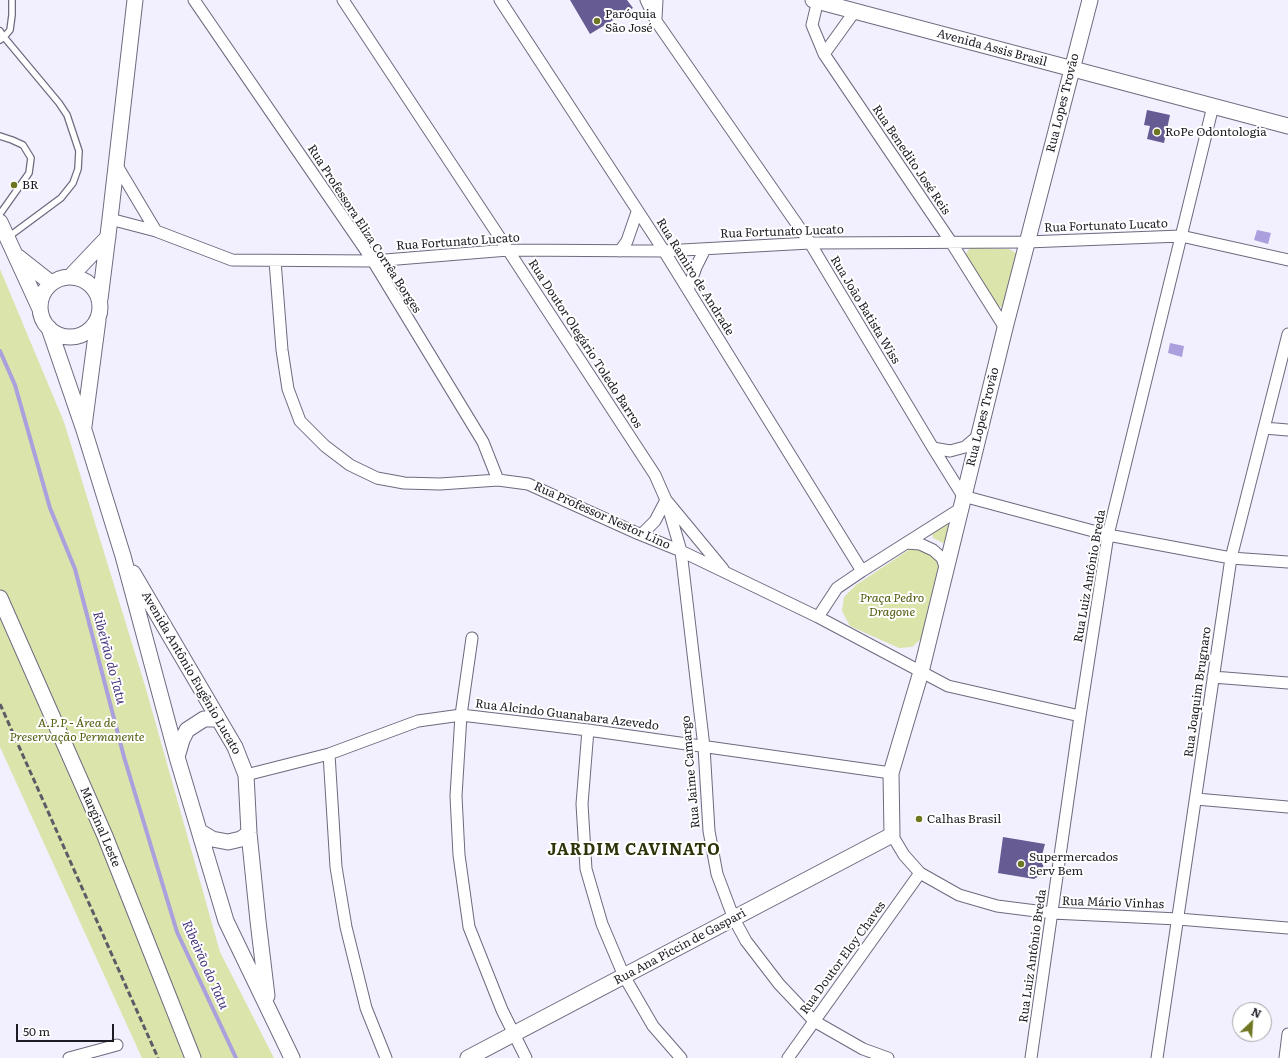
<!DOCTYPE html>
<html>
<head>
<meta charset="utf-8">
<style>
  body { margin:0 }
  #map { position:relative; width:1288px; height:1058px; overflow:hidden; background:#f2effe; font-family:Literata,serif }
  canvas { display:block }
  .north { position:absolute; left:1232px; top:1002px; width:40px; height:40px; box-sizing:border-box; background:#fff; border:1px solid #a5a4a7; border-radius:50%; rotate:25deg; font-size:11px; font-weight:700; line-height:16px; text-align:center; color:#1d1c24 }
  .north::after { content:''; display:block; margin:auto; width:14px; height:18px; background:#6e7621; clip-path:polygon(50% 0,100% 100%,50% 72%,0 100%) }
  .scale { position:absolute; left:16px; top:1024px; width:98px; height:18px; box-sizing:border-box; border:2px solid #1d1c24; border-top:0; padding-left:5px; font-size:12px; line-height:14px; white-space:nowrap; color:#1d1c24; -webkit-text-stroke:3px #fff; paint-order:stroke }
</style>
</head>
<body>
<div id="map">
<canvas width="1288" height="1058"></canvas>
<div class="north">N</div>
<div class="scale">50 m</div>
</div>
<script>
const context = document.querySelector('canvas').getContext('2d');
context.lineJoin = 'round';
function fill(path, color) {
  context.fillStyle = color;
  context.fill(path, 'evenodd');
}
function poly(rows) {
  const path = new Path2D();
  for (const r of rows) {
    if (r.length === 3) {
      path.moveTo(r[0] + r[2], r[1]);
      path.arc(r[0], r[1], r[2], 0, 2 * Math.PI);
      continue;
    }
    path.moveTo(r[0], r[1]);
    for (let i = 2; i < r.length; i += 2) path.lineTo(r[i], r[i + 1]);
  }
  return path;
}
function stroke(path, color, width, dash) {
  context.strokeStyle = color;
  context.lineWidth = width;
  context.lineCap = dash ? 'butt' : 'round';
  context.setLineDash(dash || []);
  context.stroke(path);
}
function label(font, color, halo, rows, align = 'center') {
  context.font = font + ' Literata,serif';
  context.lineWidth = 4;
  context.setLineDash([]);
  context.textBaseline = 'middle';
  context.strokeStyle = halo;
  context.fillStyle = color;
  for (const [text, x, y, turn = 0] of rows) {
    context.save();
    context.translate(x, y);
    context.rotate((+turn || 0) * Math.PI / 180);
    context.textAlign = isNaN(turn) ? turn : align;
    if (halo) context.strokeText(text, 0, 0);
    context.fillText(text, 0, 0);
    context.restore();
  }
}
const green = poly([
  [970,248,1009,249,1016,253,1016,257,1004,305,1001,307,995,305,965,255],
  [0,269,64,422,146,689,220,952,274,1058,142,1058,0,747],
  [947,524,948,525,947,536,945,543,943,543,933,538,932,534],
  [921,548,931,552,939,564,921,639,912,647,899,648,850,626,842,611,844,597,856,585,910,549]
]);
const water = poly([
  [1257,230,1271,233,1268,244,1254,240],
  [1170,343,1184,346,1182,357,1168,353]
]);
const stream = poly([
  [0,351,15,385,50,508,75,569,124,757,177,932,236,1058]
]);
const building = poly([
  [570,0,627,0,633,8,590,34],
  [1147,110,1170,115,1164,143,1147,139,1150,126,1144,125],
  [1003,837,1045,844,1042,855,1044,873,1034,879,998,873]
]);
const lane = poly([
  [0,31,4,37,10,30,12,15,12,0],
  [0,40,4,37,59,103,67,115,79,151,78,169,73,183,61,198,7,238],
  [0,136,12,140,23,145,31,158,29,173,0,214]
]);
const street = poly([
  [194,0,373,261,483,442,498,480],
  [343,0,508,250,655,475,666,500,681,551,704,747,709,831,717,874,734,919,746,941,779,984,814,1021,863,1049,888,1058],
  [500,0,664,251,862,571],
  [646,0,656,21,810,243,933,448,963,496,1108,535,1231,558,1288,562],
  [818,0,812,25,824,54,951,242,1005,328],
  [656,18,657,0],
  [824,54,855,11],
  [116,164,156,231],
  [110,219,156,231,232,260,373,261,508,250,664,251,810,243,1027,242,1181,236,1288,260],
  [620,251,627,241,637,212],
  [275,261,282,350,288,389,300,421,325,446,350,465,377,478,404,483,440,484,498,480,528,484,639,534,681,551,818,617,948,686,1080,716],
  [688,290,696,267,705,249],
  [1264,428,1288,430],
  [933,448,950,451,965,447,978,436],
  [639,534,644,532,655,521,666,500,723,569],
  [906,543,920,544,933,550,942,558,946,570],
  [818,617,837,588,862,571,960,509],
  [472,638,461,715,456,796,459,855,469,927,502,1010,526,1058],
  [1213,677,1288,683],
  [588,730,582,804,586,869,602,924,624,976,653,1026,681,1058],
  [329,754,336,867,346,927,366,1008,386,1058],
  [246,775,329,754,418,721,461,715,588,730,891,773],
  [1196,799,1288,807],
  [892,835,904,855,920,873,959,895,997,906,1052,913,1178,919,1288,928],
  [69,1058,117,1045],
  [788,1058,920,873],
  [1031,1058,1080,716,1108,535,1213,106],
  [1157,1058,1231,558,1288,334],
  [1285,1058,1288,1034]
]);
const secondary = poly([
  [813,0,1288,126],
  [0,222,40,309],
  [18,257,51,283],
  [70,307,30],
  [70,277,108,237],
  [100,299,110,219,135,0],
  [49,328,84,430,123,556,177,757,226,921,292,1058],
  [84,426,98,320],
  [133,573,235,747,246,775,249,833,258,921,267,996],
  [0,598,105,836,193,1058],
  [177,757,182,740,187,730,204,719,218,719],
  [199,831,212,839,228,842,241,839,249,833],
  [468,1058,892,835,891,773,921,672,1005,328,1090,0]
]);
const rail = poly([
  [0,704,158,1058]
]);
const markers = [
  [597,21,4,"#6e7621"],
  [1157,132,4,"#6e7621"],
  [14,185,4,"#6e7621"],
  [919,819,4,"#6e7621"],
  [1021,864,4,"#6e7621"]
];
const poiNames = [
  ["Paróquia",605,14],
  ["São José",605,28],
  ["RoPe Odontologia",1165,132],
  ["BR",22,185],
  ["Calhas Brasil",927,819],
  ["Supermercados",1029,857],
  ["Serv Bem",1029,871]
];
const streetNames = [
  ["Avenida Assis Brasil",992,48,15],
  ["Rua Lopes Trovão",1063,103,-76],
  ["Rua Benedito José Reis",911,160,56],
  ["Rua Fortunato Lucato",1106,226,-2],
  ["Rua Professora Eliza Corrêa Borges",364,229,57],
  ["Rua Fortunato Lucato",782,232,-2],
  ["Rua Fortunato Lucato",458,242,-4],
  ["Rua Ramiro de Andrade",695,277,58],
  ["Rua João Batista Wiss",865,310,59],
  ["Rua Doutor Olegário Toledo Barros",585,344,57],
  ["Rua Lopes Trovão",983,417,-76],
  ["Rua Professor Nestor Lino",602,516,24],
  ["Rua Luiz Antônio Breda",1090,576,-80],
  ["Avenida Antônio Eugênio Lucato",191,673,60],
  ["Rua Joaquim Brugnaro",1198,692,-82],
  ["Rua Alcindo Guanabara Azevedo",567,715,7],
  ["Rua Jaime Camargo",691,772,-95],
  ["Marginal Leste",100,827,67],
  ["Rua Mário Vinhas",1113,903,2],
  ["Rua Ana Piccin de Gaspari",680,947,-28],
  ["Rua Luiz Antônio Breda",1033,956,-82],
  ["Rua Doutor Eloy Chaves",843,958,-54]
];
const parkNames = [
  ["Praça Pedro",892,598],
  ["Dragone",892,612],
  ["A.P.P - Área de",77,723],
  ["Preservação Permanente",77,737]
];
const waterNames = [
  ["Ribeirão do Tatu",109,658,75],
  ["Ribeirão do Tatu",205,965,66]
];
const districtNames = [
  ["JARDIM CAVINATO",634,850]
];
fill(green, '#dbe4aa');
fill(water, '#ab9fdd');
stroke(stream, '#ab9fdd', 4);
fill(building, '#675b93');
stroke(lane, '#6e6a7f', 8);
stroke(street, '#6e6a7f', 13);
stroke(secondary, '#6e6a7f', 17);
stroke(lane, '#fff', 5.5);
stroke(street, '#fff', 11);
stroke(secondary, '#fff', 15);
stroke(rail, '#5d5b65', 3, [6, 3]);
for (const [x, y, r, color] of markers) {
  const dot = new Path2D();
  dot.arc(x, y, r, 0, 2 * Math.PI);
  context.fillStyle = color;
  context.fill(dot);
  stroke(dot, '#fff', 1.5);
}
label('12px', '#1d1c24', '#fff', poiNames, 'left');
label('12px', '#1d1c24', '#fff', streetNames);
label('italic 12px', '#545c0f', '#fff', parkNames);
label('italic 13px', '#48347d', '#fff', waterNames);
context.letterSpacing = '1px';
label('bold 16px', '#2f330a', '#fff', districtNames);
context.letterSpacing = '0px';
</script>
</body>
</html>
